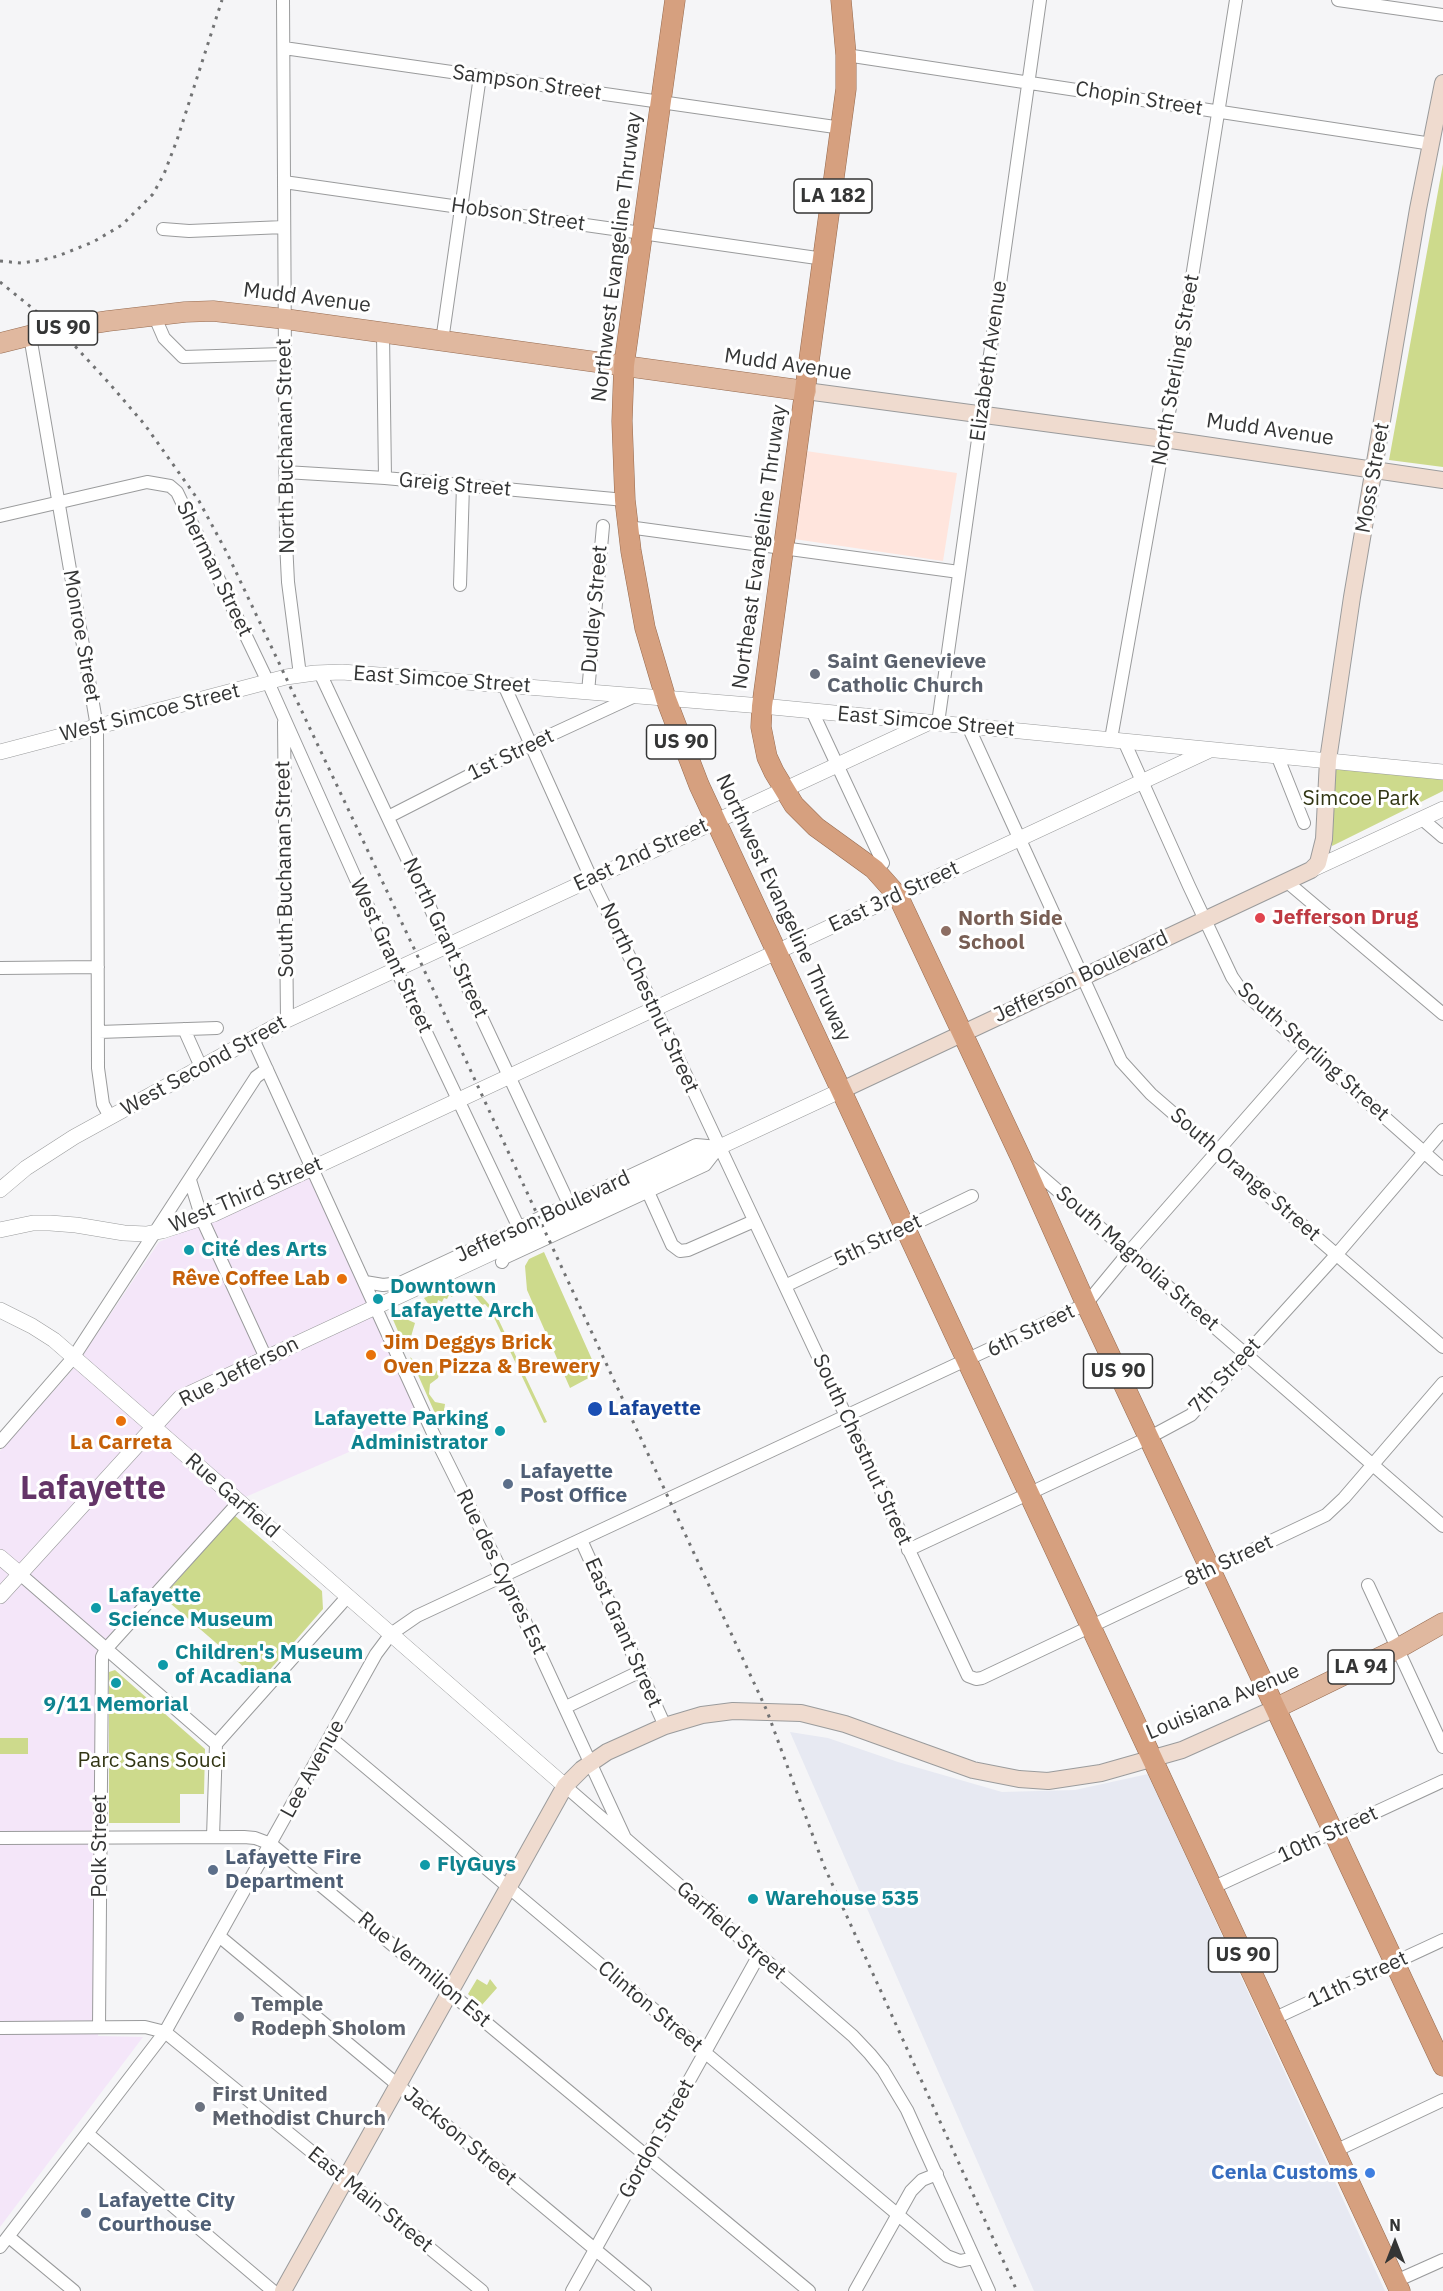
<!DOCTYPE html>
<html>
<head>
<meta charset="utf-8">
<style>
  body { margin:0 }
  #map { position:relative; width:1443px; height:2291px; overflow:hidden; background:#f5f5f7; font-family:"IBM Plex Sans",sans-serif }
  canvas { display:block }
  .north { position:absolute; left:1365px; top:2213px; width:60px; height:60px; -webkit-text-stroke:4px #fff; paint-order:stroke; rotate:0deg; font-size:16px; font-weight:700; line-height:24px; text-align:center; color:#343535 }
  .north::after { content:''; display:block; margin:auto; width:21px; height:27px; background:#343535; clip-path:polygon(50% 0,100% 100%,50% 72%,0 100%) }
</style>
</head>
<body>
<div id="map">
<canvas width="1443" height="2291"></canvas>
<div class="north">N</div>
</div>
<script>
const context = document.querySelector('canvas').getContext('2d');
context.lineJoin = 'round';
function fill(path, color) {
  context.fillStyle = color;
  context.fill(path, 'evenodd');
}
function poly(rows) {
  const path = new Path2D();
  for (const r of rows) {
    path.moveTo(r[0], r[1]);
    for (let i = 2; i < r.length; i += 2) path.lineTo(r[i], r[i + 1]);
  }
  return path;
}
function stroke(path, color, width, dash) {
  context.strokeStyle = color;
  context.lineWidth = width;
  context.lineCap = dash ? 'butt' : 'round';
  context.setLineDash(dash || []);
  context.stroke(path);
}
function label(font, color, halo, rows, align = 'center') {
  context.font = font + ' "IBM Plex Sans",sans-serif';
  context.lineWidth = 6;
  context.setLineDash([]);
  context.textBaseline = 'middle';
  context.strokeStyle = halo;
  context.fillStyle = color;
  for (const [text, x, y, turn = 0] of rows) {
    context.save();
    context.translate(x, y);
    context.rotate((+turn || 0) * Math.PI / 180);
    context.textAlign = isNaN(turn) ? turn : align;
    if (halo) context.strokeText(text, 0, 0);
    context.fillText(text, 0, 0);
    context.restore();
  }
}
const commercial = poly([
  [310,1178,425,1419,227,1505,99,1651,98,2036,143,2037,0,2227,0,1451,74,1368,159,1242]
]);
const built = poly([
  [790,1732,828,1738,898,1762,1002,1792,1075,1790,1148,1774,1385,2291,1034,2291]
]);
const education = poly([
  [806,451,957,473,943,561,794,539]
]);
const green = poly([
  [1443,164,1443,467,1389,460],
  [1332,765,1443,779,1443,791,1332,846],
  [544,1252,598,1373,570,1388,527,1290,525,1266,529,1259],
  [476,1283,479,1293,494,1310,547,1422,544,1423,491,1311,485,1304,482,1305,475,1296,459,1290,457,1294,454,1293,452,1297,449,1295,447,1299,444,1298,442,1302,438,1300,437,1304,433,1303,432,1307,438,1310,434,1312,424,1298,450,1286,462,1287],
  [413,1304,429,1309,430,1313,418,1310,417,1313,413,1312,412,1316,407,1315,406,1319,415,1323,410,1340,404,1345,391,1315],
  [410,1357,421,1367,434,1365,431,1373,435,1374,437,1370,440,1371,438,1378,430,1384,429,1394,435,1402,445,1404,444,1411,448,1413,444,1420,438,1420],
  [234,1515,322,1591,323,1609,260,1681,163,1597],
  [115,1670,205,1749,204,1794,180,1794,180,1823,109,1823,109,1672],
  [0,1738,28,1738,28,1754,0,1754],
  [477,1979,487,1985,490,1979,497,1988,481,2006,468,1994]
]);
const minor = poly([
  [283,0,286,542,288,582,300,675],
  [1338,0,1443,15],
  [284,48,842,128],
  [846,55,1432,144],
  [284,182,824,259],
  [163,229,189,231,284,227],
  [154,315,164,338,183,357,284,354],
  [383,333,385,478],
  [30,336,97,727,98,1068,103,1104,110,1117],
  [442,341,480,76],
  [285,472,385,478,625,500],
  [0,516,147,482,170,486,177,492,268,682,396,969,519,1228],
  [628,527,959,572],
  [460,585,463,485],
  [320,673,569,1204],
  [504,685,591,878,655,1009,968,1676,976,1679,982,1678,1326,1515,1344,1498,1443,1383],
  [588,692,603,526],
  [812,711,883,863],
  [284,722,287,1020],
  [938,723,1040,0],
  [968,726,1121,1061,1151,1094,1443,1347],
  [1111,739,1183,334,1236,0],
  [1124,741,1189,886,1232,977,1241,990,1443,1169],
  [1277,755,1304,823],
  [388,817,531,744,635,696],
  [1422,819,1443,837],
  [1286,881,1443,1014],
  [0,968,98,967],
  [184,1029,201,1067],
  [99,1032,217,1028],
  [253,1039,432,1431,504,1576,625,1838],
  [1026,1163,1443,1526],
  [190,1180,202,1219,266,1358],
  [648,1192,672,1245,680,1251,688,1250,754,1221],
  [502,1262,504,1258,705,1165,719,1147],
  [365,1282,383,1285,400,1283,696,1145,719,1147],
  [785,1286,972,1196],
  [0,1442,73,1358,256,1077,267,1069],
  [581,1540,665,1726],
  [908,1550,1150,1437,1191,1415,1337,1254,1443,1130],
  [20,1574,216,1744],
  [1368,1585,1443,1747],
  [566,1707,641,1671],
  [331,1738,947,2256,960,2261,974,2258],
  [565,1786,853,2036,870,2054,883,2070,907,2110,989,2291],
  [213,1837,216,1744,348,1596],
  [0,1838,244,1837,255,1838,271,1844,809,2291],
  [1212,1888,1443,1781],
  [219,1936,645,2291],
  [1273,2019,1443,1940],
  [99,2027,102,1657,106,1649,239,1502],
  [0,2028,145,2027,165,2032,482,2291],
  [88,2134,273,2291],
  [1335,2151,1443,2100],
  [9,2237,74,2291],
  [0,2247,165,2032,376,1654,391,1634,417,1616,1086,1304,1129,1252,1307,1049],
  [1396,2281,1443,2260],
  [572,2291,759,1955],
  [855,2291,911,2191,922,2180,937,2174]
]);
const tertiary = poly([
  [0,752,286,677,315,673,342,672,762,706,1443,772],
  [1311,870,1443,809],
  [0,1190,26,1168,74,1137,287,1020,928,723],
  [0,1230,33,1223,50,1223,76,1225,124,1233,146,1234,162,1231,214,1214,1210,750],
  [0,1310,32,1326,54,1340,565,1786],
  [0,1557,20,1574],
  [0,1596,180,1398,842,1090]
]);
const secondary = poly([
  [806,391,1164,439,1443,480],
  [842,1090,1311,870,1318,863,1324,839,1328,760,1352,597,1418,209,1443,83],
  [283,2291,565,1786,582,1769,607,1752,665,1726,702,1715,733,1711,801,1713,845,1724,973,1770,1019,1779,1048,1781,1101,1773,1182,1750,1276,1708]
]);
const primary = poly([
  [0,343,56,329,108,321,185,312,213,311,285,319,806,391],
  [1276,1708,1397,1649,1443,1623]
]);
const trunk = poly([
  [675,0,624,365,622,421,625,500,631,551,645,628,666,699,699,785,1400,2291],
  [841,0,846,55,846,89,762,706,761,727,767,757,774,772,794,805,816,827,874,869,898,896,1021,1158,1086,1304,1443,2066]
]);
const rail = poly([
  [0,261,21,263,42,260,58,256,93,242,122,225,153,194,164,174,177,140,222,0],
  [0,282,42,316,73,344,109,383,145,425,199,501,227,553,419,959,767,1711,824,1866,1017,2291]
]);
const markers = [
  [815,674,6,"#6b7280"],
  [1260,918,6,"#e0444e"],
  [946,931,6,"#8d6e63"],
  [189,1250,6,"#0f9aa8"],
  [342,1279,6,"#e8710a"],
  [378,1299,6,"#0f9aa8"],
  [371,1355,6,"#e8710a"],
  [595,1409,8,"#1a4fb4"],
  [121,1421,6,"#e8710a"],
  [500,1431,6,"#0f9aa8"],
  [508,1484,6,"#5c6f8a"],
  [96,1608,6,"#0f9aa8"],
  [163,1665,6,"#0f9aa8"],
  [116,1683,6,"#0f9aa8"],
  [425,1865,6,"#0f9aa8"],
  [213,1870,6,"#5c6f8a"],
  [753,1899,6,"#0f9aa8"],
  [239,2017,6,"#6b7280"],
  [200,2107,6,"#6b7280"],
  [1370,2173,6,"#3f7fe0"],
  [86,2213,6,"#5c6f8a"]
];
const shields = [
  [833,196,78],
  [63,328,69],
  [681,742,69],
  [1118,1371,69],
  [1361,1667,66],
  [1243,1955,69]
];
const shieldNames = [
  ["LA 182",833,196],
  ["US 90",63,328],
  ["US 90",681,742],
  ["US 90",1118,1371],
  ["LA 94",1361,1667],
  ["US 90",1243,1955]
];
const streetNames = [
  ["Sampson Street",527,83,8],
  ["Chopin Street",1139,99,9],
  ["Hobson Street",518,215,8],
  ["Northwest Evangeline Thruway",617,257,-83],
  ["Mudd Avenue",307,298,7],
  ["Elizabeth Avenue",989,361,-82],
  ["Mudd Avenue",788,365,8],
  ["North Sterling Street",1176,370,-80],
  ["Mudd Avenue",1270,430,8],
  ["North Buchanan Street",286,446,-91],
  ["Moss Street",1373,478,-80],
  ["Greig Street",455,485,5],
  ["Northeast Evangeline Thruway",760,547,-82],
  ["Sherman Street",214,569,64],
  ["Dudley Street",595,609,-85],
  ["Monroe Street",81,636,80],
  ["East Simcoe Street",442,680,4],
  ["West Simcoe Street",150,713,-14],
  ["East Simcoe Street",926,722,5],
  ["1st Street",511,755,-26],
  ["East 2nd Street",641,855,-25],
  ["South Buchanan Street",285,869,-91],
  ["East 3rd Street",894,897,-25],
  ["Northwest Evangeline Thruway",783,908,65],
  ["North Grant Street",445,938,65],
  ["West Grant Street",391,956,65],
  ["Jefferson Boulevard",1081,977,-25],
  ["North Chestnut Street",649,998,65],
  ["South Sterling Street",1313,1052,42],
  ["West Second Street",204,1066,-29],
  ["South Orange Street",1245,1175,41],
  ["West Third Street",246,1195,-23],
  ["Jefferson Boulevard",543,1217,-25],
  ["5th Street",878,1241,-26],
  ["South Magnolia Street",1137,1259,41],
  ["6th Street",1031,1331,-26],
  ["Rue Jefferson",239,1372,-27],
  ["7th Street",1225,1376,-47],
  ["South Chestnut Street",862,1450,65],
  ["Rue Garfield",232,1496,41],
  ["8th Street",1229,1561,-25],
  ["Rue des Cypres Est",501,1572,64],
  ["East Grant Street",623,1633,66],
  ["Louisiana Avenue",1223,1702,-23],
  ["Lee Avenue",313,1769,-61],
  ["10th Street",1328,1835,-25],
  ["Polk Street",100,1846,-90],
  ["Garfield Street",731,1931,41],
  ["Rue Vermilion Est",424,1970,40],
  ["11th Street",1358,1980,-25],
  ["Clinton Street",650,2007,40],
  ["Jackson Street",460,2137,40],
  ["Gordon Street",657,2139,-61],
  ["East Main Street",370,2200,39]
];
const worshipNames = [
  ["Saint Genevieve",827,662],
  ["Catholic Church",827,686],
  ["Temple",251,2005],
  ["Rodeph Sholom",251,2029],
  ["First United",212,2095],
  ["Methodist Church",212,2119]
];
const parkNames = [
  ["Simcoe Park",1361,799],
  ["Parc Sans Souci",152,1761]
];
const healthNames = [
  ["Jefferson Drug",1272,918]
];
const educationNames = [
  ["North Side",958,919],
  ["School",958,943]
];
const cultureNames = [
  ["Cité des Arts",201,1250],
  ["Downtown",390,1287],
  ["Lafayette Arch",390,1311],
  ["Lafayette Parking",488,1419,"right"],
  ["Administrator",488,1443,"right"],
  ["Lafayette",108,1596],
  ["Science Museum",108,1620],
  ["Children's Museum",175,1653],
  ["of Acadiana",175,1677],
  ["9/11 Memorial",116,1705,"center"],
  ["FlyGuys",437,1865],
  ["Warehouse 535",765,1899]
];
const foodNames = [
  ["Rêve Coffee Lab",330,1279],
  ["Jim Deggys Brick",383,1343,"left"],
  ["Oven Pizza & Brewery",383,1367,"left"],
  ["La Carreta",121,1443,"center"]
];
const transitNames = [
  ["Lafayette",608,1409]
];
const serviceNames = [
  ["Lafayette",520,1472],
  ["Post Office",520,1496],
  ["Lafayette Fire",225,1858],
  ["Department",225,1882],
  ["Lafayette City",98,2201],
  ["Courthouse",98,2225]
];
const shopNames = [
  ["Cenla Customs",1358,2173]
];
const townNames = [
  ["Lafayette",93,1489]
];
fill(commercial, '#f4e6f9');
fill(built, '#e7e9f2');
fill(education, '#ffe5dd');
fill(green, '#cdda8c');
stroke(minor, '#9a9b9c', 14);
stroke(tertiary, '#9a9b9c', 16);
stroke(secondary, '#9a9b9c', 18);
stroke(primary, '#966b50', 21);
stroke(trunk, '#966b50', 21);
stroke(minor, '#fff', 12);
stroke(tertiary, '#fff', 15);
stroke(secondary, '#efdbcf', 16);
stroke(primary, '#e0b89f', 20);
stroke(trunk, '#d6a07f', 20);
stroke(rail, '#727374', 3, [3, 6]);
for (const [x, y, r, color] of markers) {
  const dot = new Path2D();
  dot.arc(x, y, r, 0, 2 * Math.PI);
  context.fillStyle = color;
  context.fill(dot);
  stroke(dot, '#fff', 2);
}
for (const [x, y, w] of shields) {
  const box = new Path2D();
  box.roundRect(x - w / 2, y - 17, w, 34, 4.5);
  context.fillStyle = '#fff';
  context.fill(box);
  stroke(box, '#343535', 1.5);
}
label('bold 20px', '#343535', null, shieldNames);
label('21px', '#343535', '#fff', streetNames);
label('bold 21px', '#5b616d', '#fff', worshipNames, 'left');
label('21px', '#313513', '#fff', parkNames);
label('bold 21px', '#be3a42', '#fff', healthNames, 'left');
label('bold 21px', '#785e54', '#fff', educationNames, 'left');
label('bold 21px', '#0d838f', '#fff', cultureNames, 'left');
label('bold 21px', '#c56008', '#fff', foodNames, 'right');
label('bold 21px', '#164399', '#fff', transitNames, 'left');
label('bold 21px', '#4e5e75', '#fff', serviceNames, 'left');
label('bold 21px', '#366cbe', '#fff', shopNames, 'right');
label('bold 33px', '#633467', '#fff', townNames);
</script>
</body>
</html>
